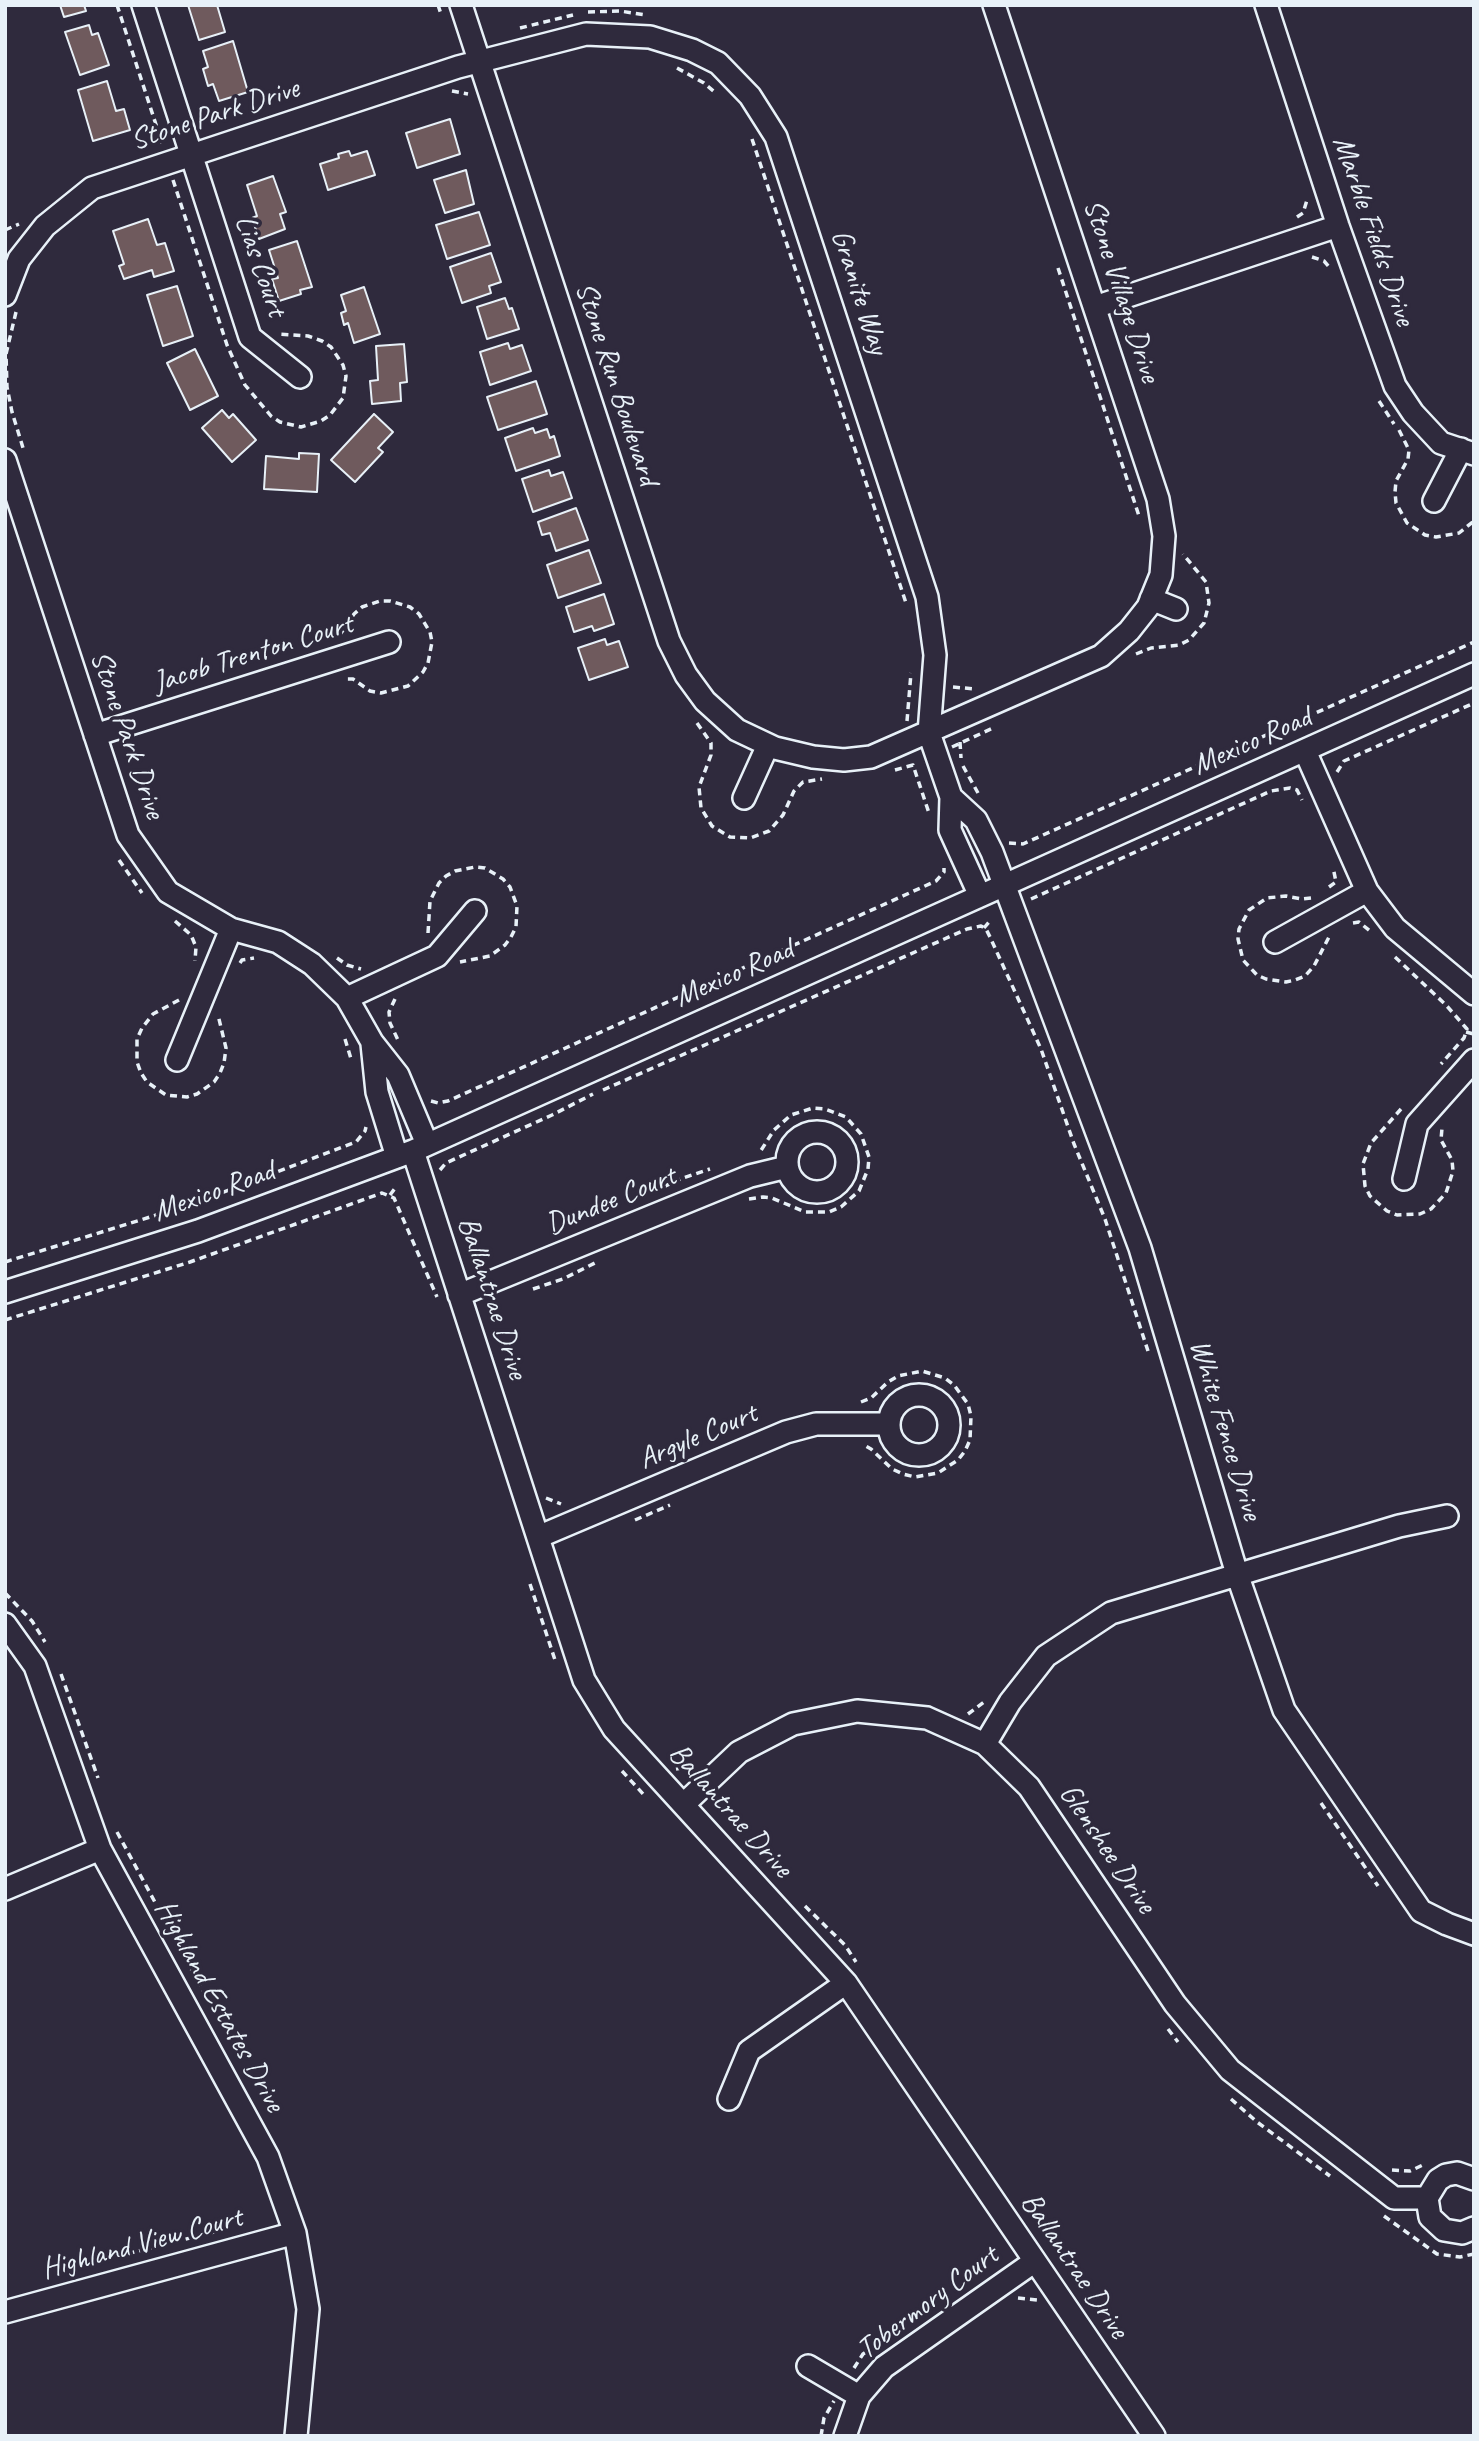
<!DOCTYPE html>
<html>
<head>
<meta charset="utf-8">
<style>
  body { margin:0 }
  #map { position:relative; width:1479px; height:2441px; overflow:hidden; background:#2f2a3d; font-family:Caveat,sans-serif }
  canvas { display:block }
  .frame { position:absolute; inset:0; border:7px solid #e8f1f8; pointer-events:none }
</style>
</head>
<body>
<div id="map">
<canvas width="1479" height="2441"></canvas>
<div class="frame"></div>
</div>
<script>
const context = document.querySelector('canvas').getContext('2d');
context.lineJoin = 'round';
function fill(path, color) {
  context.fillStyle = color;
  context.fill(path, 'evenodd');
}
function poly(rows) {
  const path = new Path2D();
  for (const r of rows) {
    if (r.length === 3) {
      path.moveTo(r[0] + r[2], r[1]);
      path.arc(r[0], r[1], r[2], 0, 2 * Math.PI);
      continue;
    }
    path.moveTo(r[0], r[1]);
    for (let i = 2; i < r.length; i += 2) path.lineTo(r[i], r[i + 1]);
  }
  return path;
}
function stroke(path, color, width, dash) {
  context.strokeStyle = color;
  context.lineWidth = width;
  context.lineCap = dash ? 'butt' : 'round';
  context.setLineDash(dash || []);
  context.stroke(path);
}
function label(font, color, halo, rows, align = 'center') {
  context.font = font + ' Caveat,sans-serif';
  context.lineWidth = 7;
  context.setLineDash([]);
  context.textBaseline = 'middle';
  context.strokeStyle = halo;
  context.fillStyle = color;
  for (const [text, x, y, turn = 0] of rows) {
    context.save();
    context.translate(x, y);
    context.rotate((+turn || 0) * Math.PI / 180);
    context.textAlign = isNaN(turn) ? turn : align;
    if (halo) context.strokeText(text, 0, 0);
    context.fillText(text, 0, 0);
    context.restore();
  }
}
const building = poly([
  [60,5,84,5,86,11,64,17,60,5],
  [188,5,217,5,225,32,199,40,188,5],
  [89,25,92,35,98,33,109,65,80,75,65,32,89,25],
  [233,41,248,92,219,101,213,84,208,86,203,69,208,67,203,51,233,41],
  [107,81,116,111,124,109,130,130,93,141,78,90,107,81],
  [450,119,460,154,417,168,406,133,450,119],
  [349,151,351,156,367,151,375,175,328,190,320,164,339,158,338,154,349,151],
  [466,170,474,204,445,213,434,180,466,170],
  [273,176,286,212,280,214,285,229,259,239,252,218,257,216,247,185,273,176],
  [479,212,490,245,447,259,436,225,479,212],
  [148,219,157,245,165,243,174,271,154,277,152,270,124,279,119,266,124,264,113,231,148,219],
  [297,241,312,287,300,290,301,294,279,301,272,279,278,278,269,250,297,241],
  [491,253,501,282,489,286,491,293,462,303,450,267,491,253],
  [177,286,193,336,163,346,147,295,177,286],
  [364,287,380,334,354,343,348,323,344,325,341,313,346,311,341,295,364,287],
  [505,298,509,309,512,308,519,329,487,339,477,307,505,298],
  [508,343,510,349,522,345,531,371,490,385,480,352,508,343],
  [404,344,407,382,400,383,401,401,372,404,370,381,378,380,376,346,404,344],
  [195,349,218,396,190,410,167,363,195,349],
  [536,381,547,414,498,430,487,397,536,381],
  [222,410,229,418,233,414,256,440,232,462,202,428,222,410],
  [374,414,393,432,378,448,383,452,355,482,331,460,374,414],
  [533,428,535,433,547,429,550,438,554,436,560,456,516,471,505,438,533,428],
  [299,453,319,454,317,492,264,489,266,456,299,459,299,453],
  [549,470,551,476,563,472,572,498,533,512,522,479,549,470],
  [576,508,588,540,556,551,550,533,542,535,538,522,576,508],
  [589,550,601,583,558,598,547,565,589,550],
  [604,594,614,624,594,631,592,626,574,632,566,607,604,594],
  [605,639,607,645,619,641,628,667,589,680,578,648,605,639]
]);
const path = poly([
  [117,5,162,143],
  [438,5,441,14],
  [588,12,620,11,646,15],
  [520,28,573,15],
  [677,68,704,83,717,94],
  [452,91,468,94],
  [752,139,907,606],
  [173,180,227,345,245,385,271,416,280,422,301,427,321,421,330,415,343,398,346,376,343,365,331,347,322,341,308,336,278,334],
  [1297,217,1303,213,1307,200],
  [5,230,19,224],
  [1312,257,1324,261,1331,269],
  [1058,268,1139,516],
  [16,312,6,354,7,387,12,412,24,451],
  [1379,401,1394,424],
  [1399,430,1409,450,1408,459,1396,481,1395,492,1396,503,1407,523,1425,535,1436,537,1459,533,1474,521],
  [339,636,354,614,362,607,380,601,390,601,410,607,419,614,430,632,432,642,428,663,423,672,408,686,381,693,370,691,353,679,344,679],
  [1136,654,1151,648,1179,645,1189,640,1204,623,1209,603,1206,582,1183,554],
  [953,687,975,689],
  [907,721,911,673],
  [697,723,711,743,711,755,699,787,701,808,712,826,730,837,750,838,769,831,783,815,794,791,803,782,822,779],
  [960,742,961,758],
  [952,747,993,728],
  [963,766,978,793],
  [895,770,913,765,929,813],
  [1337,772,1344,761,1474,703],
  [1009,843,1023,844,1474,642],
  [119,860,142,893],
  [1329,887,1336,882,1333,867],
  [1311,898,1302,899,1286,896,1267,898,1249,910,1239,929,1238,939,1243,960,1257,975,1266,979,1286,982,1295,980,1305,976,1314,966,1329,937],
  [1031,899,1271,791,1290,788,1297,790,1302,800],
  [175,921,191,935,196,947,195,961],
  [1353,923,1359,922,1370,931],
  [984,928,989,922],
  [428,933,430,901,439,883,446,876,455,871,475,867,485,868,503,879,510,887,517,906,516,927,511,937,505,945,490,956,460,962],
  [1395,957,1446,1005,1467,1029,1464,1038,1441,1064],
  [337,958,347,965,361,969],
  [240,963,242,960,254,958],
  [395,999,389,1012,390,1023,398,1040],
  [179,1000,153,1014,142,1028,137,1039,137,1062,141,1073,147,1082,166,1095,187,1097,197,1094,214,1082,220,1073,224,1063,226,1048,218,1015],
  [1466,1032,1474,1034],
  [345,1039,352,1062],
  [603,1090,967,929,981,926,986,929,990,937,1041,1049,1074,1144,1105,1219,1148,1351],
  [431,1101,438,1103,448,1101,936,881,944,872,944,868],
  [1401,1109,1371,1143,1363,1164,1365,1186,1370,1196,1387,1211,1397,1215,1420,1214,1431,1209,1446,1193,1453,1171,1452,1160,1441,1140,1442,1128],
  [440,1170,446,1163,552,1115,593,1094],
  [652,1192,683,1178,710,1169],
  [390,1195,396,1187],
  [749,1199,763,1197,772,1198,805,1212,829,1212,841,1207,859,1191,868,1169,869,1157,861,1134,846,1117,825,1109,813,1108,791,1115,774,1130,760,1152],
  [5,1262,192,1204,356,1142,365,1131,366,1127],
  [533,1289,563,1279,597,1262],
  [5,1320,190,1262,382,1193,394,1198,437,1297],
  [861,1402,871,1398,888,1382,898,1376,922,1371,945,1378,954,1385,968,1404,971,1416,970,1440,965,1451,958,1460,938,1473,915,1477,903,1474,892,1469,871,1449,864,1445],
  [546,1498,561,1504],
  [635,1520,670,1505],
  [530,1584,555,1660],
  [5,1593,32,1621,45,1642],
  [61,1674,98,1778],
  [968,1714,984,1702],
  [676,1769,688,1767,698,1761],
  [622,1771,645,1796],
  [1321,1803,1378,1886],
  [117,1832,215,2013],
  [805,1906,845,1945,856,1962],
  [1168,2029,1178,2042],
  [1231,2099,1257,2122,1330,2176],
  [1392,2170,1410,2171,1425,2164],
  [1384,2216,1437,2254,1460,2257,1474,2254],
  [70,2271,130,2253,218,2231],
  [1018,2298,1037,2300],
  [854,2368,863,2354,884,2340],
  [821,2436,824,2418,834,2401]
]);
const minor = poly([
  [143,5,250,337,300,377],
  [461,5,669,641,686,675,705,701,737,730,775,748,813,757,844,760,871,757,1101,656,1129,631,1148,607,1161,575,1164,536,1158,499,994,5],
  [1266,5,1338,226,1395,386,1413,413,1441,443,1474,454],
  [5,295,19,259,45,226,92,188,458,67,586,34,650,37,692,50,718,63,750,96,776,137,927,597,935,655,929,733,951,797,950,830,980,896],
  [1095,307,1338,226],
  [5,460,128,835,168,892,231,929,278,942,312,964,347,998,372,1042,398,1075,427,1144],
  [1434,501,1461,449],
  [1151,599,1176,609],
  [95,735,389,642],
  [1305,751,1367,891,1395,928,1474,994],
  [951,797,976,820,992,852,1140,1248,1237,1574,1284,1710,1421,1911,1447,1924,1474,1934],
  [744,798,768,745],
  [1275,942,1367,891],
  [347,998,437,956,475,911],
  [372,1044,377,1092,397,1157],
  [177,1060,231,929],
  [817,1162,30],
  [413,1151,584,1680,614,1729,846,1983,1154,2436],
  [1404,1179,1417,1124,1474,1060],
  [5,1292,198,1231,413,1151,1474,674],
  [459,1295,750,1176,787,1167],
  [919,1425,30],
  [538,1537,786,1432,816,1424,889,1424],
  [5,1624,35,1666,100,1849,268,2157,295,2233,308,2309,296,2436],
  [985,1744,1010,1702,1046,1656,1111,1613,1399,1526,1447,1516],
  [684,1804,739,1752,793,1724,857,1711,927,1718,985,1744,1029,1787,1175,2004,1230,2070,1394,2198,1427,2198],
  [5,1889,100,1849],
  [729,2099,749,2051,846,1983],
  [1474,2179,1457,2173,1446,2175,1438,2180,1427,2198,1430,2217,1444,2230,1462,2233,1474,2228],
  [5,2312,295,2233],
  [808,2366,859,2396],
  [845,2436,859,2396,884,2367,1035,2261]
]);
const streetNames = [
  ["Stone Park Drive",215,115,-18],
  ["Marble Fields Drive",1373,231,71],
  ["Lias Court",260,266,71],
  ["Stone Village Drive",1121,291,72],
  ["Granite Way",859,292,72],
  ["Stone Run Boulevard",616,384,72],
  ["Jacob Trenton Court",253,654,-17],
  ["Stone Park Drive",127,735,71],
  ["Mexico Road",1252,742,-24],
  ["Mexico Road",734,974,-24],
  ["Mexico Road",214,1192,-20],
  ["Dundee Court",611,1201,-22],
  ["Ballantrae Drive",492,1298,72],
  ["White Fence Drive",1225,1430,73],
  ["Argyle Court",698,1437,-23],
  ["Ballantrae Drive",730,1811,48],
  ["Glenshee Drive",1107,1849,56],
  ["Highland Estates Drive",219,2006,61],
  ["Highland View Court",142,2244,-15],
  ["Ballantrae Drive",1074,2266,56],
  ["Tobermory Court",928,2303,-37]
];
fill(building, '#6f5a5d');
stroke(building, '#e8f1f8', 2);
stroke(minor, '#e8f1f8', 26);
stroke(path, '#e8f1f8', 3.5, [7, 5]);
stroke(minor, '#2f2a3d', 21);
label('30px', '#e8f1f8', '#2f2a3d', streetNames);
</script>
</body>
</html>
